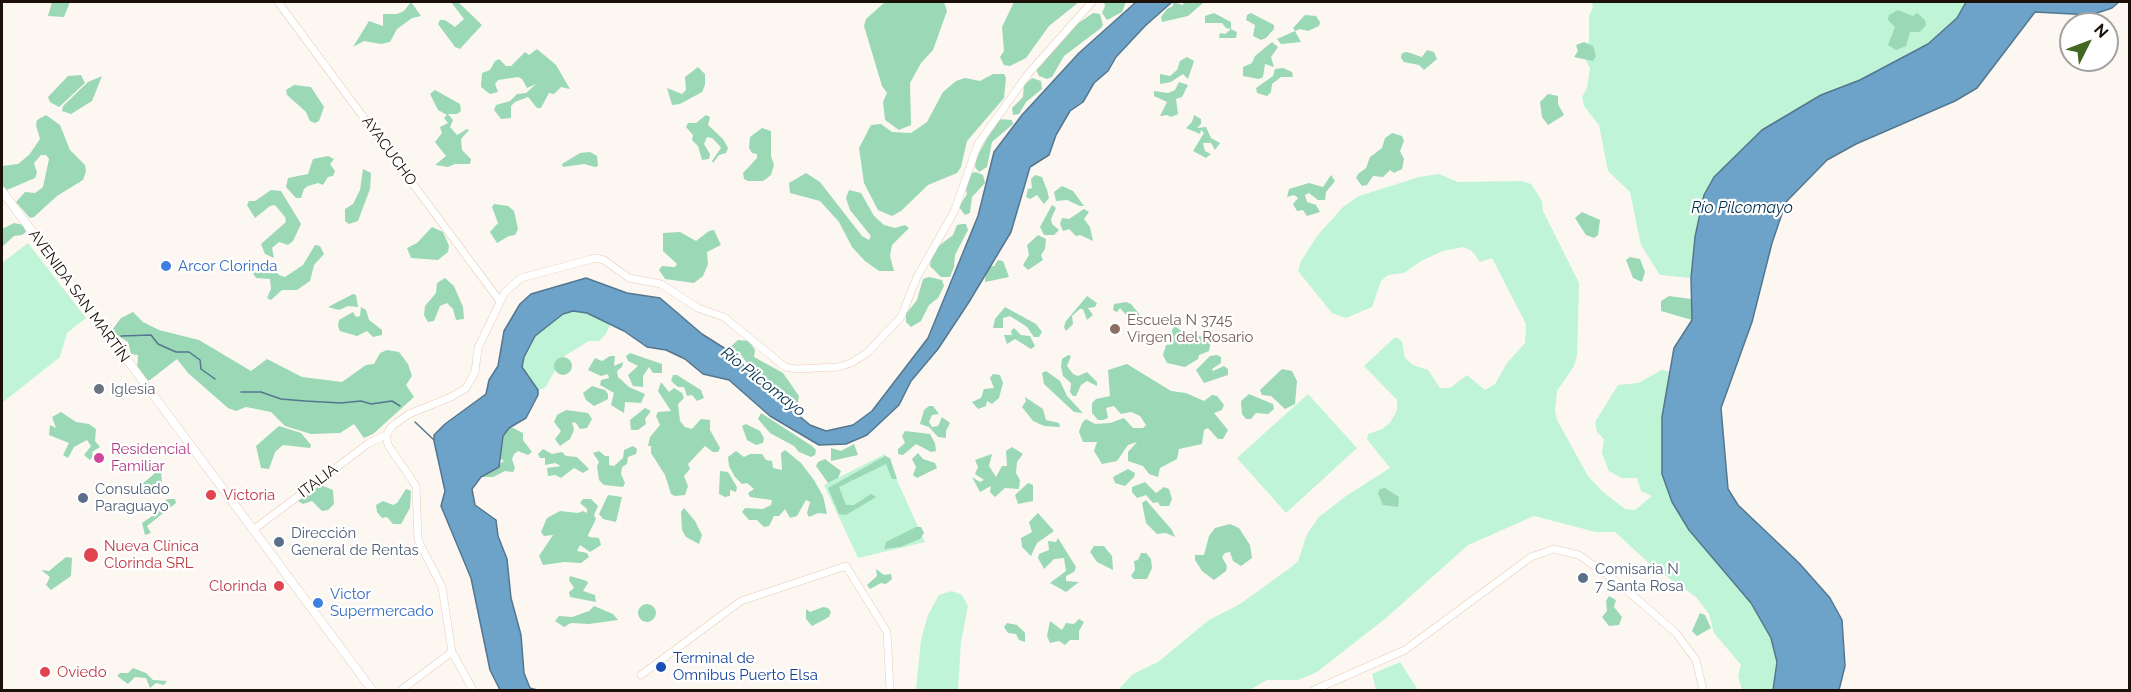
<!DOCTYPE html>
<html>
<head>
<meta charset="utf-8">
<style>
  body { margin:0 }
  #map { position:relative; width:2131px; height:692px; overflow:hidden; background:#fdf7f2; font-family:Raleway,sans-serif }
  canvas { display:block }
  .frame { position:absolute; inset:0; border:3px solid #1b1109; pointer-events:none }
  .north { position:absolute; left:2059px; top:12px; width:60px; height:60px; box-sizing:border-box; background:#fff; border:2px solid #a4a09d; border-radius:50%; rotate:48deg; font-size:16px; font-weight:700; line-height:24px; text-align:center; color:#1b1109 }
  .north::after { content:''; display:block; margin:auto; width:21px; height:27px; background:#416721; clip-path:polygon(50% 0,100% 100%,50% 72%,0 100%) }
</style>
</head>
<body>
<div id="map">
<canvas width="2131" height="692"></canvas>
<div class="frame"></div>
<div class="north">N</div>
</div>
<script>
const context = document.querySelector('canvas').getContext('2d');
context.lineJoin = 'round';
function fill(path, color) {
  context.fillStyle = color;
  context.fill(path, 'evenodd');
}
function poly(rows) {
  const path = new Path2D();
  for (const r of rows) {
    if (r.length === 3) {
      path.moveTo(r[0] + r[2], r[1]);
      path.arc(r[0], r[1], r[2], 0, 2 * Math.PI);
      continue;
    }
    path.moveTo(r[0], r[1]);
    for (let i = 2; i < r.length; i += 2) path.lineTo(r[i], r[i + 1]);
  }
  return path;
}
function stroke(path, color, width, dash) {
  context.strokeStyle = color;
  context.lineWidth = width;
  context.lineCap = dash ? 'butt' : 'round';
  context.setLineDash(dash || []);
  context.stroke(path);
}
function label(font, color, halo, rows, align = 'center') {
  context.font = font + ' Raleway,sans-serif';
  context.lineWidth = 4.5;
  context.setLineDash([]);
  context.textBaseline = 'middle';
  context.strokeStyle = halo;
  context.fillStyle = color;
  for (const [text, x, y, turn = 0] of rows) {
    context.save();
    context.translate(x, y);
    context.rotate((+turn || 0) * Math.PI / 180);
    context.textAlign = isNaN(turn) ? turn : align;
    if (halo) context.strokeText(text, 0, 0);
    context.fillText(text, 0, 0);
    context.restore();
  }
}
const green = poly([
  [1591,2,1966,2,1958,18,1928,44,1860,80,1821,95,1762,130,1704,195,1695,237,1691,278,1660,275,1641,245,1630,192,1608,171,1599,125,1584,106,1582,97,1587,88,1590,68,1583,54,1589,41,1589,16,1593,7],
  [1439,174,1458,182,1521,181,1531,184,1542,201,1543,211,1579,283,1577,356,1574,366,1557,391,1555,410,1557,420,1588,476,1602,491,1625,509,1635,510,1652,496,1641,491,1637,478,1622,478,1609,471,1602,453,1604,439,1597,432,1595,422,1618,385,1638,383,1662,370,1669,371,1662,417,1662,474,1672,502,1689,530,1751,603,1771,638,1777,662,1773,690,1742,690,1738,675,1741,665,1714,633,1709,614,1696,597,1652,566,1615,532,1596,532,1534,516,1468,545,1386,618,1317,672,1298,680,1267,680,1249,690,1118,690,1133,674,1158,662,1209,620,1240,604,1290,568,1298,561,1307,534,1319,517,1346,496,1390,468,1367,439,1368,434,1382,429,1390,423,1397,410,1397,400,1364,366,1394,338,1398,338,1402,342,1405,358,1413,365,1428,370,1440,388,1450,388,1467,375,1485,390,1495,384,1507,363,1525,343,1526,324,1492,258,1480,262,1472,251,1463,247,1443,251,1421,261,1404,273,1388,275,1381,281,1372,307,1346,318,1332,313,1298,271,1301,261,1317,236,1343,207,1359,196,1419,177],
  [28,243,86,318,67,333,60,357,2,403,2,263],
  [573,311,587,313,610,325,606,334,599,341,589,341,563,357,545,388,538,390,522,367,524,357,535,336,563,314],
  [1308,394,1357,448,1286,513,1237,458],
  [885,454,925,542,858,558,824,485],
  [952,591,962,595,968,606,961,642,958,690,916,690,921,640,928,615,939,595],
  [1400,662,1418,690,1376,690,1372,674]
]);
const forest = poly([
  [52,2,70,2,64,17,48,16],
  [411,2,421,16,412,18,397,29,390,42,381,44,364,41,353,47,369,21,383,26,383,14,397,14,404,11],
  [451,2,458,2,482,25,460,49,455,47,438,24,440,20,445,20,455,27,464,19],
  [885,2,944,2,947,11,933,50,921,63,910,83,911,125,899,130,885,120,883,102,887,93,882,86,864,26,866,19],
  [1014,2,1079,2,1049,26,1026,58,1010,66,1004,65,1000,57,1004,51,1002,27],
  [1104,2,1126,2,1122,12,1107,20,1102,13,1105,6],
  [1173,2,1183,5,1184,2,1203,3,1188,16,1162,22,1161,17,1167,9,1173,6],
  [1898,10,1913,16,1917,13,1925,20,1926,25,1920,32,1910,32,1906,46,1896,50,1888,45,1895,27,1888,20,1889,15],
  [1093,13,1100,14,1103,25,1101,28,1064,56,1052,77,1047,79,1039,76,1036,69,1073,27],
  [1214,13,1231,22,1231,29,1237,32,1236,38,1219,38,1220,33,1225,34,1231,29,1226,28,1222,23,1205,23,1205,16],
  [1251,13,1274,25,1274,29,1266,38,1261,40,1253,36,1255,25,1246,20,1247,15],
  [1305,15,1316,16,1320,22,1319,26,1308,31,1300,29,1295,31,1301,42,1281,44,1277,39,1295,31,1293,28],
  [1272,42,1278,47,1271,57,1274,67,1265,64,1263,77,1259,79,1243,76,1243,67,1252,63,1255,56],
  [1584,42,1593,46,1596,56,1593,61,1574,57,1578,51,1576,45],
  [537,49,556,65,570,89,561,87,554,94,549,93,541,108,537,108,528,97,515,102,511,106,511,118,501,119,494,110,496,105,510,101,517,94,526,93,536,84,527,88,522,79,518,77,498,80,495,84,498,92,490,94,481,87,482,73,490,70,495,61,499,59,506,66,511,66,525,52,529,55],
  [1427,50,1434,52,1437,59,1424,70,1419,65,1404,62,1401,58,1402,53,1407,52,1422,57],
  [1187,57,1194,61,1188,79,1183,74,1171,82,1160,84,1160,74,1170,76,1177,70,1180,61],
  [698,67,705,74,705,85,702,92,680,104,672,105,667,88,682,94,686,90,685,77],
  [1283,68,1292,72,1293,77,1281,77,1272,84,1271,92,1267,96,1257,93,1256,88,1273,76,1275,69],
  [993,74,1004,74,1006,78,1004,98,967,141,961,167,957,173,928,185,901,211,892,216,878,210,864,183,859,148,871,125,881,124,892,132,911,133,927,122,943,92,956,81,965,78,980,81],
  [81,75,85,83,59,107,50,102,48,97,68,76],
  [102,76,92,101,71,114,62,111,63,106,88,82],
  [1032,78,1041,81,1042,89,1026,102,1019,114,1013,115,1012,108,1023,97,1024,85],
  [1179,82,1188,85,1182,97,1176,99,1178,114,1171,117,1167,115,1160,116,1167,102,1154,96,1154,91,1168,93,1175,90],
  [294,85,311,87,324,107,319,121,315,123,310,121,306,112,287,95,286,90],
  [435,90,460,104,461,111,457,114,448,114,453,120,450,127,457,135,467,129,469,130,461,139,462,150,471,159,470,164,455,164,448,167,435,165,446,156,435,142,442,133,440,127,448,123,444,118,447,115,438,110,430,94],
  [1548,94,1558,96,1558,104,1564,115,1548,125,1542,117,1540,102],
  [46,115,60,125,70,150,85,165,86,171,83,180,57,196,34,217,30,218,16,202,25,192,35,193,43,187,49,159,46,155,41,155,34,163,37,173,35,178,7,190,2,186,2,166,18,164,29,155,40,139,36,125,37,120],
  [706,115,710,117,708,125,723,139,728,148,726,153,719,155,713,163,712,161,721,148,718,144,712,138,707,137,704,144,710,154,709,159,702,160,698,146,692,140,693,135,686,127,688,123,696,123],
  [1194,115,1201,119,1201,124,1197,128,1206,127,1211,138,1220,143,1215,150,1211,143,1203,143,1205,151,1211,154,1206,158,1193,151,1204,133,1201,130,1200,134,1186,128,1192,122],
  [998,119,1012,120,1013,124,992,142,987,167,979,172,975,167,976,158],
  [762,128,771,131,771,156,774,165,771,175,763,181,748,181,744,179,743,173,757,158,757,154,752,153,749,148,750,137],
  [1392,133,1402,136,1404,141,1400,151,1404,159,1402,169,1394,173,1390,170,1383,177,1373,176,1367,185,1362,186,1356,178,1358,174,1366,168,1370,157,1382,148,1385,138],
  [590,152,597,156,598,166,595,167,584,164,563,167,562,164,580,153],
  [328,156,334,159,330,164,335,171,333,176,328,177,323,185,318,183,308,186,304,189,301,198,296,198,286,187,288,178,308,174,313,159],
  [363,169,371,173,370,189,358,221,349,224,345,221,345,209,353,204,360,190],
  [976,172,983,175,985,183,972,197,970,213,965,215,959,207,967,194,965,184,971,173],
  [806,173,820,182,862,236,869,240,871,236,850,210,846,198,849,190,861,193,874,216,884,225,895,228,905,225,909,228,892,245,890,256,894,271,879,271,865,261,852,247,839,222,820,201,790,193,789,183],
  [1035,175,1042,177,1047,190,1049,198,1044,204,1037,195,1030,199,1026,197,1028,189,1032,188,1031,179],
  [1331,175,1335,181,1326,192,1325,200,1318,200,1309,193,1305,195,1307,202,1316,205,1320,212,1307,216,1303,210,1297,211,1293,204,1298,198,1294,195,1287,197,1289,189,1309,183,1323,187],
  [1062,186,1073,191,1084,206,1080,206,1067,200,1056,201,1054,192],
  [271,190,281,191,301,224,293,241,288,245,279,242,272,248,274,258,265,254,261,244,286,222,285,217,275,205,270,206,255,218,247,205,249,201,255,201],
  [494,204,508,206,514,211,518,229,515,235,509,236,497,243,490,232,498,223,492,207],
  [1052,205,1056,208,1051,219,1052,224,1059,230,1054,235,1044,235,1040,227],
  [1084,209,1089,212,1084,219,1090,227,1093,241,1080,235,1076,236,1069,229,1063,231,1060,224,1062,218,1069,219],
  [1582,212,1600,220,1598,235,1594,238,1586,235,1575,218],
  [14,223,23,225,26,232,22,235,14,236,2,247,2,229],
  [962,224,966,224,968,230,955,255,954,267,950,277,941,277,930,266,931,257,936,248,953,235,957,225],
  [432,227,443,232,449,246,448,252,438,260,411,258,407,248,417,243],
  [714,230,721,245,707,252,708,264,703,276,694,283,665,279,659,270,662,266,675,267,677,264,663,251,663,233,680,232,696,241,709,231],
  [1038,235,1046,239,1045,249,1041,255,1043,260,1028,270,1023,265,1029,255,1027,245],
  [315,245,320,246,324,254,314,265,310,281,297,290,282,290,271,300,267,298,271,289,270,279,256,278,245,262,249,261,257,267,271,263,279,275,285,277,303,265],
  [1630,257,1640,259,1645,272,1642,282,1633,278,1626,260],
  [998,260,1003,261,1009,277,985,282,986,267,994,266],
  [929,277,942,280,944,286,938,298,929,305,921,321,911,327,906,322,906,314,917,300,923,279],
  [445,278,454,286,463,307,464,319,456,320,453,309,447,303,440,306,434,321,428,322,424,315,425,306,436,293,437,283],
  [353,294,356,295,358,307,348,306,339,310,328,307],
  [1087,296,1097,303,1095,307,1088,308,1093,315,1087,320,1083,309,1080,309,1072,316,1073,324,1066,331,1064,327,1066,321],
  [1669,296,1691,299,1692,320,1661,311,1661,301],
  [1126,302,1131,304,1140,315,1127,316,1120,308,1117,312,1113,310,1114,304],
  [361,307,366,310,369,320,382,330,382,335,373,337,367,331,357,336,340,331,338,326,339,320,353,312,356,317,360,316],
  [1005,307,1036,324,1042,332,1039,337,1034,337,1027,327,1010,316,1003,318,1003,328,993,328,995,319],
  [133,312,143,322,159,330,199,340,251,371,267,359,302,377,342,382,366,365,374,364,380,353,387,350,399,352,408,364,412,376,406,385,414,397,373,434,364,438,354,424,340,433,311,434,285,426,271,412,246,407,236,411,228,408,188,373,177,359,150,380,145,380,137,369,138,355,131,354,128,342,115,334,112,330,121,318],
  [1175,326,1187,335,1207,337,1211,341,1209,351,1199,355,1198,359,1185,367,1167,363,1163,355,1166,345,1173,344,1172,330],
  [1014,328,1021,335,1030,336,1035,346,1031,349,1015,339,1007,344,1004,335,1012,335,1011,331],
  [738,340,749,341,755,350,754,357,783,373,799,396,798,402,790,404,785,393,780,395,773,392,760,380,741,355,730,347],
  [630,353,662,364,662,373,653,373,649,367,643,376,643,387,633,386,628,375,638,366,628,361,626,356],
  [1068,355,1071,356,1067,366,1073,374,1078,376,1087,372,1097,382,1097,386,1087,381,1081,385,1076,396,1073,396,1070,392,1071,383,1063,376,1061,366,1062,359],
  [1217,355,1221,357,1221,363,1212,369,1213,371,1224,366,1228,369,1228,375,1204,383,1196,370,1210,356],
  [610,356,615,356,614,366,623,362,622,367,617,371,618,377,629,387,645,394,641,403,625,402,624,413,611,405,614,393,600,385,601,380,609,378,608,374,601,376,588,370,595,358,602,361],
  [563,366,9],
  [1127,364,1171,391,1186,393,1204,401,1212,395,1217,396,1224,405,1222,410,1214,413,1228,430,1223,439,1218,439,1208,428,1204,430,1202,444,1179,449,1177,459,1160,468,1158,477,1149,474,1143,466,1128,461,1128,452,1137,442,1128,445,1117,461,1102,464,1094,451,1097,442,1083,442,1079,432,1082,423,1086,419,1095,424,1110,423,1124,418,1133,428,1143,428,1146,425,1140,416,1131,412,1121,414,1114,406,1106,408,1108,418,1103,420,1098,420,1092,413,1092,403,1096,399,1110,396,1108,370],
  [1282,369,1292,371,1297,381,1295,404,1285,409,1271,396,1262,395,1260,390],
  [1046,371,1060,381,1067,396,1083,413,1074,412,1044,384,1042,373],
  [993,374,1000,375,1003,383,999,398,992,404,987,401,986,406,978,409,972,402,981,398,984,389,994,388,990,378],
  [673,375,677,375,701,390,704,398,697,401,692,395,687,396,684,387,678,387,671,381],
  [661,382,669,392,674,388,682,393,684,398,678,404,680,421,685,427,692,429,701,419,710,420,710,430,720,448,718,452,713,452,705,446,688,464,690,469,684,476,688,486,685,495,675,496,671,494,665,475,651,453,651,446,648,446,650,437,660,425,656,416,658,412,671,411,658,391],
  [592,386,605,390,608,394,608,399,594,406,586,400,583,393],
  [1249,394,1273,404,1274,409,1268,414,1256,413,1251,419,1246,419,1242,414,1241,401],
  [1025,397,1043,409,1046,420,1059,423,1060,427,1044,426,1033,421,1022,407,1026,401],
  [929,406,933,406,939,414,932,415,929,422,932,427,938,426,942,417,950,423,946,431,946,438,938,437,929,427,920,424,924,410],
  [645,408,651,411,645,419,646,424,638,430,631,430,630,420],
  [566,410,588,413,592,419,587,428,580,429,576,423,572,422,574,430,570,439,560,446,555,439,561,431,554,422,557,415],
  [61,412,76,422,89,424,96,429,95,441,100,447,92,452,93,456,90,460,84,455,91,446,87,440,74,447,68,458,63,455,69,443,49,435,50,425,56,428,52,417],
  [761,413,812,446,816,450,815,455,811,457,799,452,794,446,770,433,758,419],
  [746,424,760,431,764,438,763,443,756,445,747,440,742,426],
  [279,426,301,433,311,445,310,448,283,445,275,452,269,469,261,468,256,446],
  [509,426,523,433,523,440,532,452,528,455,518,451,514,454,512,459,515,468,513,472,505,471,493,477,483,477,481,476,504,461,490,453],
  [905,431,930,434,935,443,936,451,931,452,916,444,903,455,898,454,898,449,905,443,902,436],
  [854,444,858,455,831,461,831,448,841,451],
  [633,446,637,449,636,454,628,457,627,464,622,467,621,474,625,483,623,487,604,485,599,480,597,466,599,462,593,453,599,451,605,456,609,456,609,465,614,466,623,458,624,450],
  [1012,447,1023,454,1017,462,1016,473,1020,480,1019,489,1005,488,995,497,990,492,991,486,980,492,972,477,980,482,984,480,975,474,978,467,975,460,992,454,989,466,996,477,1002,466,1007,466,1006,451],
  [543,449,552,454,562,452,566,456,577,457,589,469,583,473,574,468,561,478,555,475,548,476,547,468,561,466,555,463,545,465,545,458,540,458,538,454],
  [785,450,801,463,814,480,823,496,827,514,818,513,809,517,807,513,810,502,806,500,797,516,790,518,785,509,779,516,774,516,769,526,764,527,757,520,749,520,742,512,745,508,763,509,771,505,772,500,750,497,748,493,754,489,747,483,742,484,735,477,729,466,728,457,736,451,744,457,750,454,762,454,766,460,772,461,773,468,782,470,781,453],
  [918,453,923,459,935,463,937,468,917,478,913,475,916,467,912,459],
  [885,456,890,458,897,479,892,479,886,464,839,487,846,505,854,505,871,494,876,497,846,515,839,514,828,488],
  [825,459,841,471,838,478,828,483,816,466,818,462],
  [156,469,161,470,162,484,153,492,136,492,137,488,153,475],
  [1128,469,1135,473,1134,477,1125,486,1115,483,1113,477],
  [720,471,728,472,737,487,736,492,730,490,730,496,725,497,719,494],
  [1145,482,1156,493,1164,487,1169,489,1172,499,1169,506,1160,506,1158,502,1153,503,1146,495,1137,498,1132,492,1132,487],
  [1028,483,1033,485,1033,501,1018,504,1015,495],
  [321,485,333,490,334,504,328,510,322,511,312,501,303,504,298,501],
  [1385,488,1399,497,1398,507,1383,505,1378,493,1380,489],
  [406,489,411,491,410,508,401,524,393,524,387,517,382,518,377,512,376,505,383,501,393,505,397,503],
  [608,495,622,497,616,522,603,519,599,514],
  [167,499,175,499,176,503,147,526,151,533,145,535,142,523,155,514],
  [583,499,591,499,598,506,594,515,596,519,588,535,589,537,599,538,601,545,590,552,580,545,577,551,587,553,589,557,581,563,564,562,543,565,539,556,553,535,544,536,541,532,547,518,560,511,578,513,583,511,587,513,587,509,580,503],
  [1146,500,1172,530,1175,537,1166,533,1157,534,1146,523,1142,503],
  [684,508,695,521,702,535,699,544,686,537,682,530,681,512],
  [1038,513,1054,531,1037,543,1031,556,1022,547,1021,538,1032,532,1029,522],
  [1230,524,1239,528,1250,545,1252,558,1241,566,1233,561,1230,552,1225,553,1222,557,1227,566,1226,571,1214,580,1202,571,1195,560,1195,555,1204,555,1209,536,1215,528],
  [916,527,921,527,924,533,920,539,900,547,884,549,886,542],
  [1058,538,1076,567,1074,572,1066,576,1066,581,1079,582,1066,592,1050,583,1066,571,1064,558,1054,559,1044,569,1038,558,1039,554,1049,550,1048,541,1056,542],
  [1094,546,1104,546,1107,550,1112,556,1113,570,1097,562,1090,552],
  [1141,553,1146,553,1151,559,1152,568,1147,579,1134,579,1131,576,1135,570,1134,561,1138,560],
  [66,557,72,558,71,576,51,590,46,585,50,577,41,570,49,571],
  [876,569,884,575,891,574,892,579,886,584,881,583,870,589,867,585,877,576],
  [570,576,587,581,588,583,583,591,595,595,596,602,570,597,569,592,574,588,569,580],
  [1609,596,1616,600,1614,607,1622,617,1619,625,1609,626,1602,617,1607,611,1606,601],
  [647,613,9],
  [594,606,613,614,618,620,589,624,571,623,564,627,555,621,559,616,572,617,589,611],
  [823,607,828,608,831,612,829,617,812,626,806,619,806,609,810,612],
  [1700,613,1705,615,1711,628,1697,636,1692,631],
  [1079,619,1084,622,1079,631,1079,640,1070,640,1065,645,1059,641,1050,643,1047,636,1050,621,1062,630,1066,623,1074,624],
  [1007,623,1017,625,1025,633,1025,642,1019,640,1016,634,1008,633,1004,627],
  [133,668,146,673,153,680,167,681,164,685,156,683,150,688,146,678,135,677,128,684,117,676,120,673,128,673]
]);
const water = poly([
  [1136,2,1172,2,1145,26,1116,57,1108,71,1094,83,1083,102,1070,111,1056,135,1049,155,1030,167,1011,232,969,302,938,349,911,381,899,405,867,435,846,444,819,445,770,416,729,380,703,374,685,359,666,350,647,347,624,331,587,313,573,311,563,314,535,336,524,357,522,367,538,390,538,395,526,418,509,428,503,436,499,467,481,477,472,489,475,505,496,520,498,536,507,559,511,598,521,635,524,673,530,688,537,690,500,690,490,670,471,578,441,506,445,491,434,441,434,435,445,424,486,394,489,380,498,366,504,331,520,304,531,294,586,278,627,293,660,298,702,334,732,353,758,381,810,425,826,431,853,425,872,411,928,338,978,216,994,152,1022,115,1079,53,1136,2],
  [1966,2,2119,2,2112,8,2091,15,2035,12,1977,88,1955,101,1856,144,1827,160,1786,202,1772,243,1752,322,1721,408,1728,489,1738,505,1799,563,1830,598,1842,620,1845,666,1839,690,1773,690,1777,662,1771,638,1751,603,1689,530,1672,502,1662,474,1662,417,1674,348,1692,320,1691,278,1695,237,1704,195,1714,177,1762,130,1821,95,1860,80,1928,44,1957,18,1966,2]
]);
const stream = poly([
  [121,336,151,335,158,344,176,352,189,352,200,360,201,369,215,379],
  [241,392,261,392,281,399,305,401,341,403,361,401,371,404,392,401,400,406],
  [415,422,434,440]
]);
const tertiary = poly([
  [278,2,499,300],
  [253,530,369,443,386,435],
  [641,675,741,601,846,566,887,632,890,690],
  [401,690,452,652],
  [473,690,452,652,442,587,418,540,416,486,388,445,386,435,392,426,409,414,451,397,466,388,475,372,478,348,505,292,521,278,596,258,604,260,629,278,661,284,698,308,724,317,785,367,796,369,838,367,851,363,867,353,901,317,917,277,954,212,978,144,1028,74,1092,2],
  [1314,690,1405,650,1531,557,1554,549,1579,555,1616,581,1676,633,1696,660,1703,690]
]);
const secondary = poly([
  [2,191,372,690]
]);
const markers = [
  [166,266,6,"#3f7fe0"],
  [1115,329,6,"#8d6e63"],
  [99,389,6,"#6b7280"],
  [99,458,6,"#d1479c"],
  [211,495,6,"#e0444e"],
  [83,498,6,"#5c6f8a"],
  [279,542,6,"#5c6f8a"],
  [91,555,8,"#e0444e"],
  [1583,578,6,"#5c6f8a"],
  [279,586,6,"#e0444e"],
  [318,603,6,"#3f7fe0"],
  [661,667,6,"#1a4fb4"],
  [45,672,6,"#e0444e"]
];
const streetNames = [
  ["AYACUCHO",389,151,54],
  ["AVENIDA SAN MARTÍN",79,296,54],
  ["ITALIA",318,481,-37]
];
const shopNames = [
  ["Arcor Clorinda",178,266],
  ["Victor",330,594],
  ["Supermercado",330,611]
];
const educationNames = [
  ["Escuela N 3745",1127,320],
  ["Virgen del Rosario",1127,337]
];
const worshipNames = [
  ["Iglesia",111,389]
];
const hotelNames = [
  ["Residencial",111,449],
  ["Familiar",111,466]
];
const serviceNames = [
  ["Consulado",95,489],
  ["Paraguayo",95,506],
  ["Dirección",291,533],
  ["General de Rentas",291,550],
  ["Comisaria N",1595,569],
  ["7 Santa Rosa",1595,586]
];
const healthNames = [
  ["Victoria",223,495],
  ["Nueva Clínica",104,546],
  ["Clorinda SRL",104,563],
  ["Clorinda",267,586,"right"],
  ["Oviedo",57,672]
];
const transitNames = [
  ["Terminal de",673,658],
  ["Omnibus Puerto Elsa",673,675]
];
const waterNames = [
  ["Río Pilcomayo",1742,208],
  ["Río Pilcomayo",763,382,38]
];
fill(green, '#bff4d6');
fill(forest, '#9ad8b6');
fill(water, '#6da3c8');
stroke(water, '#54778f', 1.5);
stroke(stream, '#54778f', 1.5);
stroke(tertiary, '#e9cab3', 8);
stroke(secondary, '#e9cab3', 9);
stroke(tertiary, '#fff', 7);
stroke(secondary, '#fff', 8);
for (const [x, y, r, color] of markers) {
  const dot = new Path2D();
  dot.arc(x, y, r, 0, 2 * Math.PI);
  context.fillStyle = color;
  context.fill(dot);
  stroke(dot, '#fff', 2);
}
label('15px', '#1b1109', '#fff', streetNames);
label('15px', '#366cbe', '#fff', shopNames, 'left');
label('15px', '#785e54', '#fff', educationNames, 'left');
label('15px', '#5b616d', '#fff', worshipNames, 'left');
label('15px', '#b23c85', '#fff', hotelNames, 'left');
label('15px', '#4e5e75', '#fff', serviceNames, 'left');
label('15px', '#be3a42', '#fff', healthNames, 'left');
label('15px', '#164399', '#fff', transitNames, 'left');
label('italic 16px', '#05334d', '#fff', waterNames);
</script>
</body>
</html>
